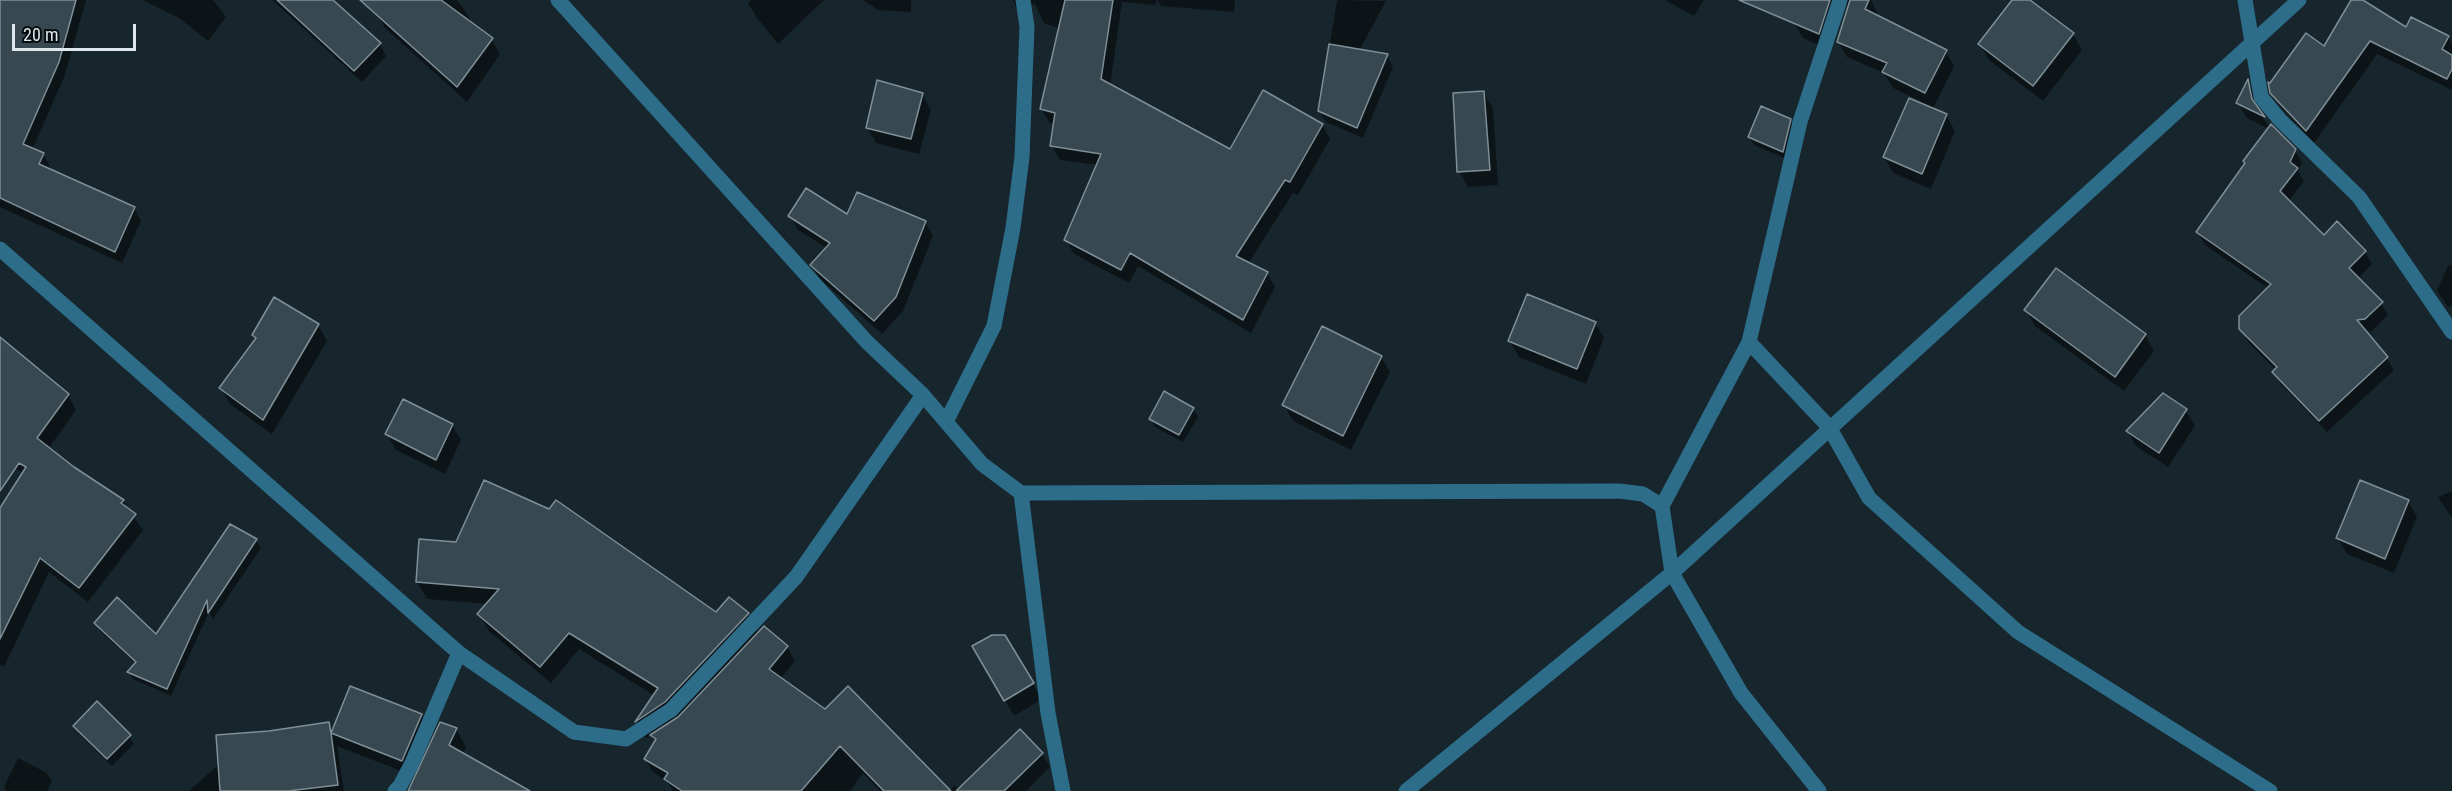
<!DOCTYPE html>
<html>
<head>
<meta charset="utf-8">
<style>
  body { margin:0 }
  #map { position:relative; width:2452px; height:791px; overflow:hidden; background:#17262d; font-family:"Roboto Condensed",sans-serif }
  canvas { display:block }
  .scale { position:absolute; left:12px; top:24px; width:124px; height:27px; box-sizing:border-box; border:3px solid #dde6eb; border-top:0; padding-left:8px; font-size:18px; line-height:21px; white-space:nowrap; color:#dde6eb; -webkit-text-stroke:4px #070e11; paint-order:stroke }
</style>
</head>
<body>
<div id="map">
<canvas width="2452" height="791"></canvas>
<div class="scale">20 m</div>
</div>
<script>
const context = document.querySelector('canvas').getContext('2d');
context.lineJoin = 'round';
function fill(path, color) {
  context.fillStyle = color;
  context.fill(path, 'evenodd');
}
function poly(rows) {
  const path = new Path2D();
  for (const r of rows) {
    path.moveTo(r[0], r[1]);
    for (let i = 2; i < r.length; i += 2) path.lineTo(r[i], r[i + 1]);
  }
  return path;
}
function stroke(path, color, width, dash) {
  context.strokeStyle = color;
  context.lineWidth = width;
  context.lineCap = dash ? 'butt' : 'round';
  context.setLineDash(dash || []);
  context.stroke(path);
}
const shadow = poly([
  [0,0,86,0,65,75,32,150,43,154,50,167,49,170,134,208,141,221,122,263,0,207],
  [143,0,213,0,226,17,208,41,179,18],
  [272,0,333,0,380,44,386,56,362,82],
  [387,0,456,0,462,6,471,21,470,23,491,39,500,54,467,102,385,28,376,13],
  [751,0,824,0,778,44,757,18,748,3],
  [863,0,911,0,911,12,878,10],
  [1013,0,1156,0,1156,5,1122,2,1110,86,1231,151,1322,125,1330,139,1298,195,1293,193,1248,264,1267,273,1275,287,1251,333,1138,266,1129,283,1074,254,1066,240,1098,165,1060,160,1052,146,1055,124,1050,123,1041,109,1060,29,1044,23,1035,4,1025,6,1020,15],
  [1157,0,1235,0,1234,12,1161,6],
  [1337,0,1386,1,1359,51,1387,56,1393,67,1363,138,1326,122,1319,111],
  [1665,0,1704,0,1694,16],
  [1804,0,1871,0,1878,14,1877,17,1945,51,1954,66,1933,109,1946,115,1955,131,1931,189,1893,173,1884,157,1918,100,1893,88,1884,73,1847,57,1838,41,1850,6,1847,6,1839,12,1827,49,1803,38,1794,23],
  [2013,0,2027,0,2073,34,2082,50,2043,101,1989,60,1980,44],
  [2353,0,2360,0,2407,29,2448,37,2452,44,2452,90,2377,54,2314,143,2280,106,2272,92,2324,48],
  [2248,82,2256,96,2259,112,2270,128,2295,150,2302,163,2298,171,2304,181,2288,202,2324,237,2365,252,2372,264,2358,279,2381,303,2388,315,2372,331,2365,332,2386,357,2394,370,2327,432,2281,384,2274,372,2276,370,2248,342,2241,329,2269,289,2205,245,2198,232,2269,129,2247,118,2238,103],
  [1484,93,1493,108,1498,185,1468,187,1459,171],
  [922,94,931,110,919,154,876,143,867,127],
  [1790,120,1794,128,1787,159,1754,145,1749,137],
  [790,216,848,216,925,222,933,236,903,311,882,334,820,279,812,265,827,248,798,230],
  [2452,265,2452,306,2448,307,2437,291,2448,266],
  [2056,270,2145,335,2154,351,2124,391,2035,326,2026,310],
  [1595,323,1604,338,1586,384,1519,357,1510,341],
  [318,325,327,341,272,434,230,404,221,388,256,340,253,335],
  [1381,357,1390,372,1351,450,1293,421,1284,405],
  [0,376,68,395,76,410,48,449,123,501,143,530,88,602,49,572,4,667,0,665,0,511,24,474,0,458],
  [1193,409,1198,417,1183,442,1155,427,1150,419],
  [2186,411,2195,426,2168,467,2136,446,2127,431],
  [452,425,461,440,445,474,396,450,387,434],
  [2452,491,2452,518,2438,497],
  [2408,501,2417,517,2394,573,2347,554,2338,538],
  [230,526,256,540,261,548,213,619,209,612,171,696,133,679,129,672,136,664,100,631,96,623,156,636],
  [421,541,717,614,747,614,758,633,787,647,795,661,780,679,949,791,955,785,959,790,1042,754,1050,767,1026,791,880,791,863,773,850,791,673,791,667,781,653,772,645,759,656,742,651,734,646,738,637,722,655,696,579,649,551,683,489,631,479,614,488,604,427,599,417,582],
  [1004,636,1042,699,1014,716,974,647],
  [421,716,429,729,409,774,337,746,344,791,189,791,220,763,269,733,329,724,333,732],
  [75,726,129,736,134,744,112,766,79,734],
  [456,729,466,747,463,754,527,791,410,791],
  [18,758,47,773,52,781,47,791,6,791,4,787]
]);
const building = poly([
  [0,0,76,0,59,62,23,144,44,153,39,164,135,207,115,252,0,198,0,0],
  [277,0,333,0,381,43,354,71,277,0],
  [360,0,441,0,493,38,457,87,360,0],
  [1065,0,1113,0,1101,79,1230,149,1263,90,1323,124,1290,182,1285,180,1236,256,1268,272,1243,320,1130,253,1121,270,1064,240,1101,154,1050,146,1055,113,1040,109,1065,0],
  [1739,0,1830,0,1819,34,1739,0],
  [1850,0,1869,0,1865,9,1947,50,1925,93,1882,72,1887,63,1837,42,1850,0],
  [2012,0,2030,0,2074,33,2033,86,1978,44,2012,0],
  [2351,0,2363,0,2406,27,2411,17,2449,36,2442,49,2452,55,2452,69,2447,79,2370,41,2306,131,2270,93,2268,82,2270,83,2306,33,2324,46,2351,0],
  [1329,44,1388,54,1357,128,1318,111,1329,44],
  [2248,79,2252,99,2265,117,2236,103,2248,79],
  [877,80,923,93,911,139,866,128,877,80],
  [1484,91,1490,170,1457,172,1453,93,1484,91],
  [1909,98,1947,114,1922,174,1883,157,1909,98],
  [1761,106,1791,119,1783,152,1748,137,1761,106],
  [2271,124,2296,149,2290,162,2298,168,2280,191,2324,235,2337,221,2366,251,2349,268,2383,302,2365,319,2357,320,2388,357,2319,421,2272,372,2277,367,2239,329,2239,316,2271,284,2196,232,2245,163,2243,161,2271,124],
  [806,188,847,214,857,192,926,221,896,297,874,321,810,265,830,243,788,216,806,188],
  [2056,268,2146,334,2115,377,2024,310,2056,268],
  [1527,294,1596,322,1577,369,1508,341,1527,294],
  [274,297,319,324,263,420,219,388,256,338,252,335,274,297],
  [1322,326,1382,356,1343,436,1282,405,1322,326],
  [0,337,69,394,37,438,74,467,124,500,121,503,136,514,79,588,40,558,0,639,0,508,26,467,19,463,0,491,0,337],
  [1164,391,1194,408,1179,435,1149,419,1164,391],
  [2163,393,2187,409,2159,453,2126,431,2163,393],
  [403,399,453,424,436,460,385,434,403,399],
  [484,480,549,509,556,500,716,612,729,597,749,613,665,702,635,722,658,688,569,633,540,667,477,614,499,589,416,582,419,539,456,542,484,480],
  [2360,480,2409,500,2385,559,2336,538,2360,480],
  [230,524,257,539,208,613,207,600,167,689,127,672,136,662,94,623,117,597,156,634,230,524],
  [764,626,788,646,769,669,825,709,848,686,951,791,884,791,840,746,801,791,682,791,664,779,668,773,644,759,656,739,650,735,678,717,764,626],
  [992,635,1005,635,1034,683,1004,701,972,646,992,635],
  [350,686,422,714,402,761,331,733,338,785,288,791,220,791,216,735,269,731,329,722,331,733,350,686],
  [97,701,131,735,107,759,73,726,97,701],
  [440,722,457,728,449,745,530,791,408,791,440,722],
  [1020,729,1043,753,1004,791,956,791,1020,729]
]);
const minor = poly([
  [558,0,867,342,923,395,982,464,1021,493,1619,491,1643,494,1662,506,1672,573,1741,693,1819,791],
  [2245,0,2261,97,2280,120,2359,197,2452,332],
  [0,249,459,653,574,732,626,739,671,710,796,577,923,395],
  [1749,342,1829,427,1869,498,2018,632,2270,791],
  [946,422,994,326,1013,228,1022,157,1027,27,1023,0],
  [1021,493,1048,713,1063,791],
  [1662,506,1749,342,1800,122,1840,0],
  [395,791,400,786,412,763,459,653],
  [1406,791,1672,573,2299,0]
]);
fill(shadow, '#0007');
fill(building, '#384850');
stroke(building, '#7e8f98', 1.5);
stroke(minor, '#2d6d89', 15);
</script>
</body>
</html>
